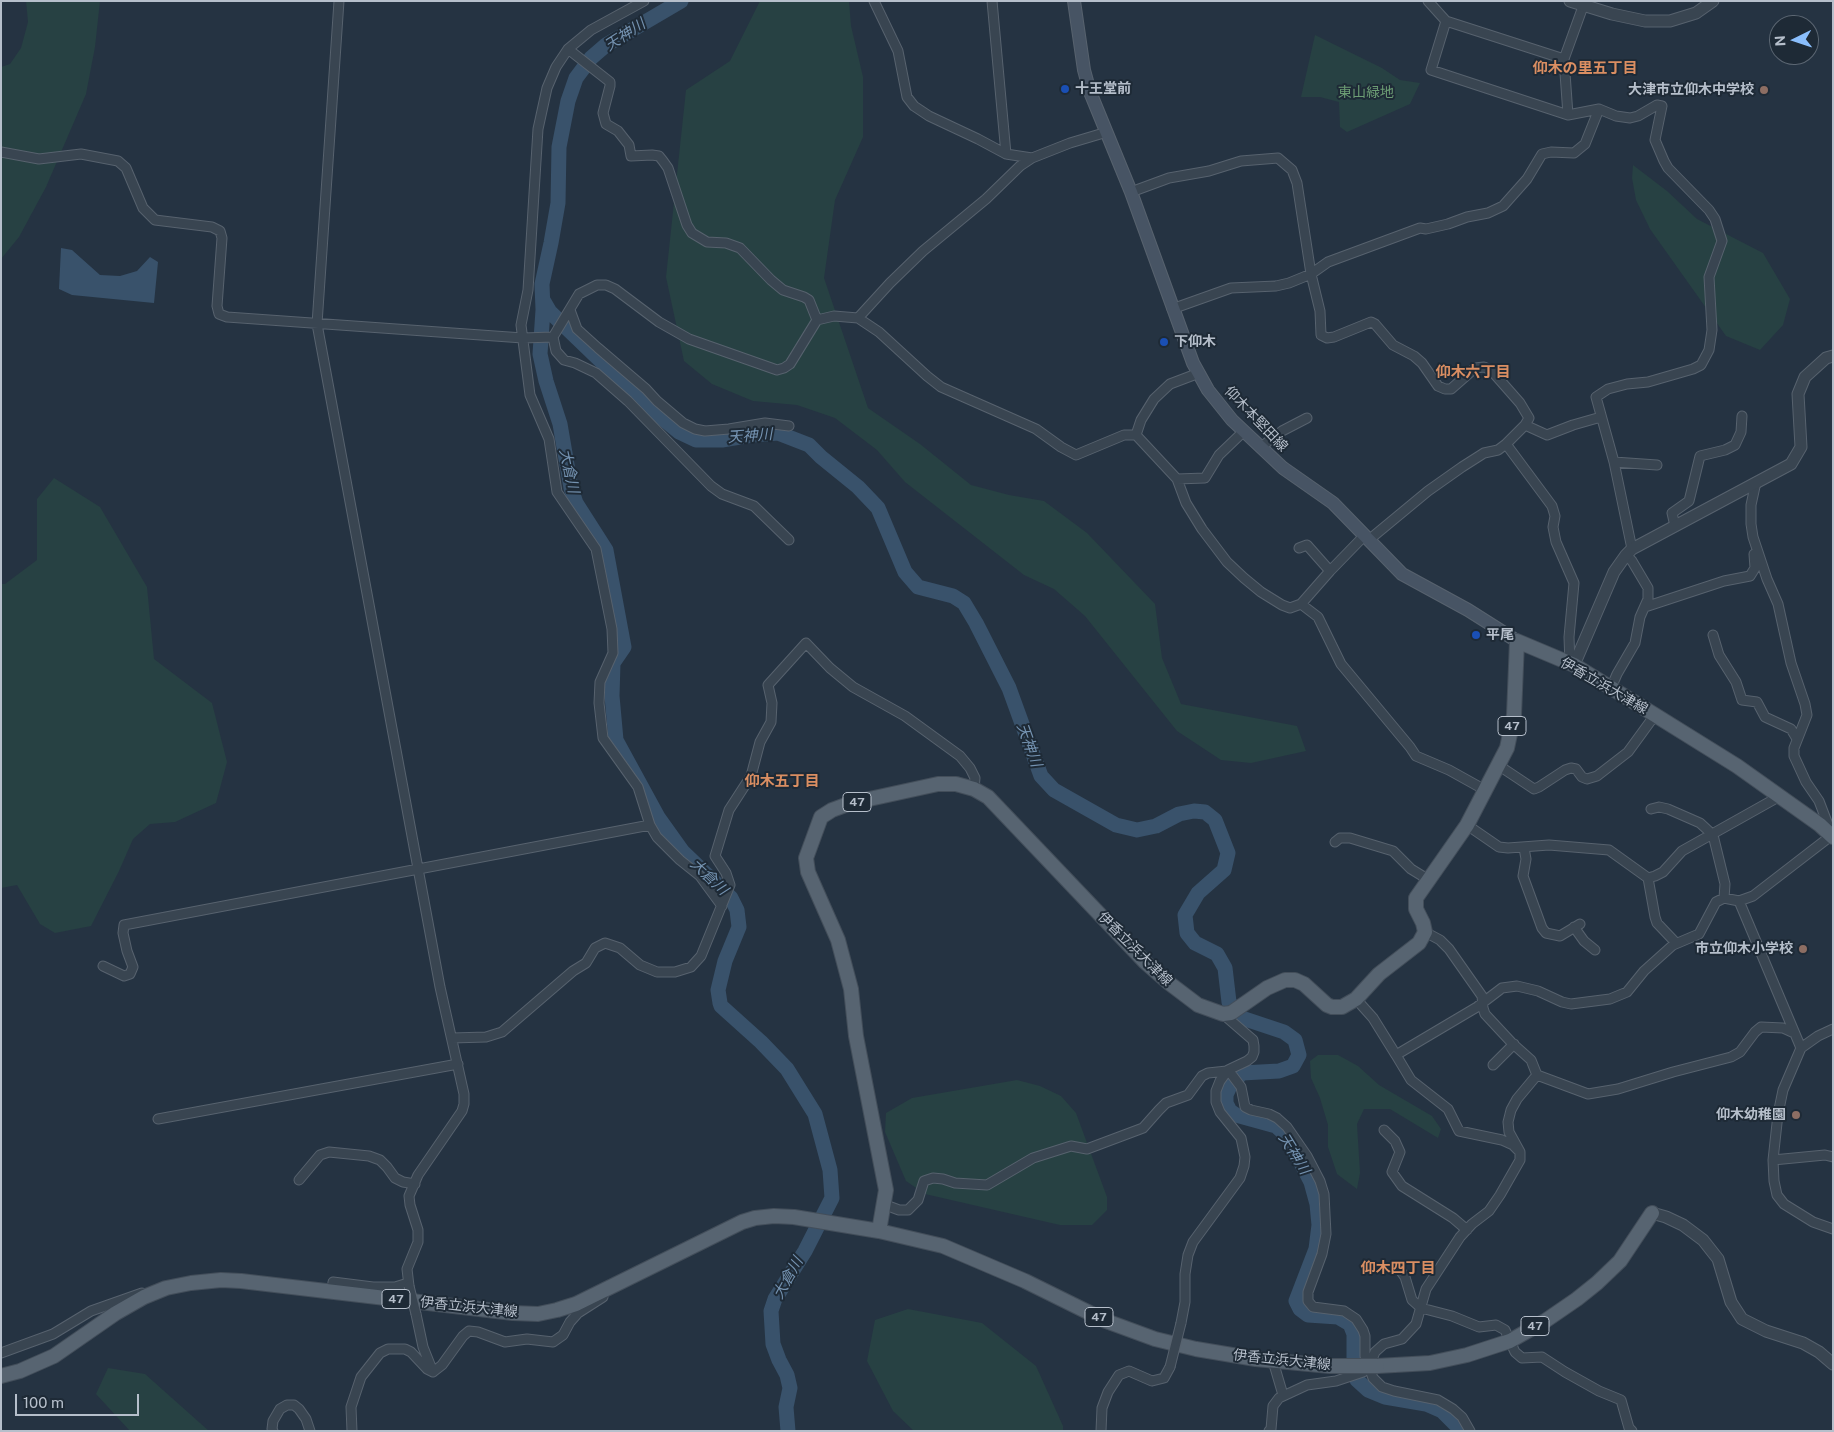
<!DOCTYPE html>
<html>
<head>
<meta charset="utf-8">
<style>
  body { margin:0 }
  #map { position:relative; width:1834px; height:1432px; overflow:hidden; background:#253342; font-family:"Public Sans",sans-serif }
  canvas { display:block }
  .frame { position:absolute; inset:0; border:2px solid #b6bfcb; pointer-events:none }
  .north { position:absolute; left:1769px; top:15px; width:50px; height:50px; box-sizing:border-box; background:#1e2a36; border:1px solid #5b6672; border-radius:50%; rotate:266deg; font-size:14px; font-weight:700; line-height:20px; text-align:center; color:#b6bfcb }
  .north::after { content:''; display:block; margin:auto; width:18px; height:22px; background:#8abefc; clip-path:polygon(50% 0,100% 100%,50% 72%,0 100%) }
  .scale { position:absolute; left:15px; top:1394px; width:124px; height:22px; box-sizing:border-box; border:2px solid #b6bfcb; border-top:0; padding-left:6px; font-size:15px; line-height:18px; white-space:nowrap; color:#b6bfcb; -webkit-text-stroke:4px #1e2a36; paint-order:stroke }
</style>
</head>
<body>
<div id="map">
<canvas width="1834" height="1432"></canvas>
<div class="frame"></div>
<div class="north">N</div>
<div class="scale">100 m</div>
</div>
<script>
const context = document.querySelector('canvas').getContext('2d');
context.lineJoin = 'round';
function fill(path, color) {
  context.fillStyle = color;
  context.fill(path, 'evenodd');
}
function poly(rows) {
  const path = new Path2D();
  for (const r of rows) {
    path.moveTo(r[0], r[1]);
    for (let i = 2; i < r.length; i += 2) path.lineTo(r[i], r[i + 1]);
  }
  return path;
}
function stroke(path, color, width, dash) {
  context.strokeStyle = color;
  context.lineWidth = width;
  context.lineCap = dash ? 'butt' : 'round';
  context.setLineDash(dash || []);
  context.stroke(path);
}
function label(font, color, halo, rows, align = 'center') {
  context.font = font + ' "Public Sans","Noto Sans JP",sans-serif';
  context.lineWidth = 4;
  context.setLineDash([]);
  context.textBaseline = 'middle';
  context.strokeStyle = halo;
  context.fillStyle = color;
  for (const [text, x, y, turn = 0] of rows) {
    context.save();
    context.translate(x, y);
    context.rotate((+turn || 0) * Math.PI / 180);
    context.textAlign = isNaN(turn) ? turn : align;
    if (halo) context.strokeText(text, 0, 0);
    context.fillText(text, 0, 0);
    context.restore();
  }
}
const green = poly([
  [26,1,100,1,95,47,86,94,46,187,19,237,1,259,1,67,10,64,21,48,28,22],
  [760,1,849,1,851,26,863,77,863,137,835,200,824,278,868,408,920,444,971,485,1009,495,1044,501,1087,533,1155,604,1162,658,1181,704,1297,726,1306,751,1251,763,1221,760,1177,731,1085,616,1054,589,1024,575,905,482,877,450,835,418,797,405,753,401,712,384,684,361,666,277,686,90,730,61],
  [1315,35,1382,68,1400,80,1420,83,1410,104,1347,132,1340,127,1339,102,1320,97,1301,97],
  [1633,165,1667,191,1697,219,1763,253,1790,299,1783,325,1760,350,1726,336,1650,229,1636,200,1632,178],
  [54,478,100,507,147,587,154,659,212,703,227,762,216,803,175,822,150,824,133,839,119,871,91,926,55,933,40,924,17,885,1,888,1,584,5,584,37,560,37,499],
  [1318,1055,1338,1055,1358,1066,1379,1085,1432,1116,1441,1129,1438,1138,1390,1109,1364,1109,1357,1124,1360,1173,1357,1189,1337,1174,1328,1147,1328,1125,1320,1098,1311,1078,1310,1061],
  [1017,1080,1040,1086,1061,1096,1076,1113,1107,1197,1107,1210,1092,1225,1060,1225,925,1194,906,1181,885,1132,886,1113,912,1098],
  [908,1309,982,1323,1036,1366,1063,1426,1063,1431,914,1431,893,1411,867,1361,875,1320],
  [108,1368,145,1374,209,1431,130,1431,96,1394]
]);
const water = poly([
  [61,248,72,250,100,275,120,276,137,271,150,257,158,262,154,303,72,295,59,289]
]);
const river = poly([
  [681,1,606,45,591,58,576,78,568,101,559,147,558,203,551,243,542,284,543,310,540,354,546,381,560,424,571,488,576,503,606,550,624,647,613,663,612,696,616,740,658,817,683,852,731,898,737,910,739,927,725,961,718,990,720,1003,721,1006,761,1042,787,1069,815,1114,830,1170,832,1198,805,1251,775,1299,771,1311,773,1344,779,1360,787,1375,790,1388,786,1407,788,1431],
  [543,300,550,312,652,410,679,432,696,440,722,440,752,435,778,433,809,445,821,457,858,487,878,508,905,572,918,587,953,596,964,603,976,623,1009,688,1041,776,1054,790,1116,825,1137,830,1156,826,1179,814,1194,811,1205,812,1215,820,1228,853,1224,870,1198,893,1185,915,1187,933,1195,943,1217,954,1225,968,1229,1002,1238,1014,1242,1018,1284,1032,1295,1040,1299,1055,1293,1066,1279,1071,1242,1073,1230,1086,1226,1095,1226,1103,1230,1111,1236,1115,1276,1126,1287,1136,1311,1182,1317,1204,1319,1225,1316,1249,1296,1301,1300,1309,1308,1315,1338,1317,1350,1324,1354,1334,1354,1369,1357,1380,1368,1390,1385,1397,1426,1404,1442,1411,1462,1431]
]);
const minor = poly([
  [339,1,317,324,440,987,464,1094,464,1104,462,1111,418,1175,409,1196,410,1205,418,1230,418,1242,407,1269,409,1286],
  [644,1,591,30,568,49,556,67,547,88,538,129,528,290,521,325,530,395,549,439,557,492,596,549,612,629,613,653,600,682,599,703,603,738,638,787,650,825,657,837,680,860,700,876,722,906],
  [874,1,898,51,907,97,914,106,929,116,978,139,1006,154,1032,158],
  [992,1,1006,154],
  [1428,1,1446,21,1564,59],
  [1446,21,1431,70,1568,115,1564,59,1585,1],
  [568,49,610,82,610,86,603,113,606,124,618,131,629,145,631,156,652,155,659,156,663,161,668,168,687,225,692,233,707,242,726,243,740,248,771,280,783,290,804,297,809,300,817,320],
  [1568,115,1599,109],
  [1,152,39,159,81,154,118,161,126,168,143,208,155,220,212,227,220,231,222,238,217,306,219,314,227,317,523,338,553,337],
  [1131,192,1169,178,1209,171,1241,161,1278,158,1292,170,1297,183,1311,274,1320,311,1321,335,1327,338,1334,337,1371,322,1375,324,1393,345,1414,356,1422,363,1438,386,1445,389,1451,389,1475,368,1484,367,1491,370,1520,403,1529,418,1525,425,1506,444,1498,450,1484,453,1462,467,1428,491,1370,539],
  [1172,309,1231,288,1276,286,1289,283,1311,274,1328,262,1420,228,1426,229,1448,224,1467,217,1488,213,1503,206,1527,179,1542,154,1551,152,1574,153,1585,144,1599,109,1616,116,1630,118,1638,116,1657,105,1662,106,1655,140,1664,161,1668,168,1709,210,1715,219,1722,241,1709,277,1712,330,1709,350,1701,365,1693,369,1648,382,1627,384,1608,389,1596,397,1614,462,1632,549],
  [570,310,577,329,598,348,646,389,657,401,683,423,695,429,705,431,729,429,765,423,789,426],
  [858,318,890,283,923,251,986,199,1020,166,1032,158,1070,143,1107,132],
  [1525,425,1547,435,1573,425,1601,417],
  [1136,435,1141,420,1154,399,1170,384,1199,373],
  [1506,444,1552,506,1555,516,1553,527,1556,542,1574,583,1569,637,1570,664],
  [1261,447,1282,431,1307,418],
  [1614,462,1657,465],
  [1177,479,1205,478,1219,455,1244,431],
  [1675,526,1672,513,1689,501,1700,456,1725,450,1735,445,1741,432,1742,416],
  [789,540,754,506,722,494,711,486,628,401,596,373,575,363,564,360,556,351,553,337,579,294,597,285,606,285,615,289,659,322,689,339,777,370,784,368,790,364,817,320,834,316,858,318,879,332,927,376,941,387,1036,429,1061,447,1076,455,1124,435,1136,435,1177,479,1186,503,1202,529,1227,562,1244,578,1261,592,1282,605,1290,608,1301,604,1330,571,1365,535],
  [1299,548,1307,545,1330,571],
  [1301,604,1318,617,1341,664,1410,747,1416,756,1449,770,1485,790],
  [1645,607,1724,581,1750,576,1755,568,1754,554],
  [1713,635,1719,655,1736,682,1742,700,1757,702,1765,717,1791,729,1797,739],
  [1611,688,1617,674,1635,643,1640,617,1648,599,1648,588,1632,561,1626,555],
  [1498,765,1534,789,1539,787,1565,770,1571,768,1576,769,1582,777,1587,779,1597,776,1628,752,1655,715],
  [1651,809,1659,807,1668,809,1700,823,1713,835,1725,884,1724,898],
  [1467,825,1499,847,1508,848,1549,845,1609,850,1648,878,1655,876,1663,872,1682,851,1780,796],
  [1335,842,1340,838,1350,838,1393,851,1411,869,1429,880],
  [1524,848,1526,859,1523,876,1542,928,1546,933,1560,936,1580,924],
  [1648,878,1655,917,1657,923,1676,943],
  [1739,901,1801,1048],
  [1574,927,1584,941,1595,950],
  [1425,932,1440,940,1449,949,1482,996,1483,1008,1485,1014,1512,1043,1531,1060,1537,1075,1588,1094,1618,1089,1673,1072,1731,1057,1740,1052,1755,1032,1761,1027,1783,1028,1794,1033],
  [103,966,124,976,130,974,133,967,127,951,123,933,124,925,650,825],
  [1356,999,1373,1018,1396,1055,1477,1007,1502,988,1517,986,1538,991,1562,1002,1571,1004,1610,999,1627,992,1644,971,1673,945,1699,934,1716,902,1724,898,1739,901,1753,896,1832,835,1819,801,1806,782,1794,756,1794,748,1807,715,1805,704,1791,663,1778,604,1767,579,1753,537,1751,524,1751,505,1756,482],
  [1833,1029,1818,1036,1801,1048,1783,1090,1778,1114,1773,1160,1774,1181,1777,1195,1784,1204,1813,1222,1833,1229],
  [452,1038,486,1037,502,1032,573,971,586,963,595,948,605,943,620,948,640,965,657,972,675,972,691,967,701,956,730,885,726,873,715,856,729,810,751,776,760,742,771,722,772,703,768,685,806,643,830,668,853,687,905,716,960,756,970,768,975,778,974,789],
  [1396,1055,1411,1080,1448,1109,1459,1131,1502,1140,1513,1145,1518,1150],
  [1493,1065,1514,1044],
  [158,1119,458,1064],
  [1384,1130,1395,1141,1400,1152,1392,1172,1402,1186,1453,1218,1467,1230],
  [1773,1160,1825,1155,1833,1157],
  [299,1180,320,1155,329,1152,369,1156,380,1160,387,1167,395,1178,403,1182,415,1184],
  [883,1204,899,1210,908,1210,918,1200,924,1181,933,1178,943,1179,955,1183,987,1185,1033,1158,1071,1146,1087,1149,1143,1128,1159,1110,1166,1103,1188,1095,1202,1076,1208,1073,1227,1071,1232,1075,1241,1087,1245,1107,1251,1110,1269,1114,1277,1118,1287,1127,1307,1156,1320,1181,1324,1194,1326,1234,1322,1254,1308,1292,1308,1301,1313,1307,1344,1311,1356,1319,1363,1330,1365,1336,1365,1356,1373,1378,1382,1387,1394,1391,1438,1400,1453,1409,1462,1417,1470,1431],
  [1400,1270,1405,1277,1412,1300,1421,1308,1452,1316,1479,1327,1496,1325,1505,1330,1515,1352,1522,1358,1542,1357,1565,1372,1599,1391,1621,1400,1629,1428,1632,1431],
  [332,1291,333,1282,373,1287,395,1287,408,1283],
  [416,1314,423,1347,433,1372],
  [1181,1323,1185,1302,1185,1274,1188,1255,1193,1242,1240,1178,1244,1166,1245,1157,1241,1138,1220,1112,1216,1102,1216,1091,1220,1081,1228,1070,1247,1061,1252,1057,1254,1052,1254,1046,1253,1040,1223,1014],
  [1,1353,53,1334,91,1311,142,1293,142,1294],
  [1273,1361,1283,1395],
  [433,1372,442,1365,463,1336,469,1331,478,1332,505,1342,527,1339,553,1342,563,1335,570,1322,578,1313,603,1297],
  [273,1431,272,1429,273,1421,280,1409,287,1405,294,1405,299,1409,306,1419,310,1431],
  [352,1431,351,1407,361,1377,380,1353,388,1349,405,1349,411,1352,427,1369,433,1372],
  [1101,1431,1102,1408,1108,1392,1119,1375,1129,1371,1152,1381,1164,1378,1170,1367],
  [1269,1431,1271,1429,1273,1406,1279,1398,1307,1385,1336,1381,1363,1372,1369,1367,1375,1352,1384,1344,1402,1339,1416,1324,1426,1289,1460,1237,1472,1224,1489,1211,1500,1195,1520,1160,1520,1152,1509,1132,1508,1122,1511,1110,1517,1099,1537,1075]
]);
const tertiary = poly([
  [1570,1,1612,14,1645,21,1670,21,1696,13,1713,1],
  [1574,665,1614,572,1626,555,1632,549,1791,464,1801,447,1798,394,1805,377,1826,358,1833,356],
  [1652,1213,1666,1217,1683,1225,1703,1240,1718,1259,1731,1302,1742,1319,1766,1331,1803,1343,1819,1352,1833,1364]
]);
const secondary = poly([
  [1074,1,1084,70,1090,92,1131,192,1193,363,1208,390,1232,420,1283,468,1333,503,1402,574,1468,610,1517,641]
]);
const primary = poly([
  [879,1231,886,1190,856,1036,851,989,838,940,808,872,806,858,821,817,832,810,851,803,938,784,956,784,974,789,988,797,1145,962,1169,983,1198,1005,1223,1014,1231,1013,1267,988,1285,980,1295,980,1304,984,1327,1005,1332,1007,1342,1007,1356,999,1379,974,1419,943,1425,932,1423,923,1416,909,1416,898,1467,825,1507,748,1514,715,1517,641,1574,665,1655,715,1737,766,1820,825,1833,837],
  [1377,1366,1430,1363,1467,1355,1510,1341,1545,1321,1577,1299,1597,1283,1620,1261,1652,1213],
  [1,1376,20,1371,54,1356,116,1313,144,1297,166,1288,191,1283,221,1280,241,1281,513,1313,538,1314,557,1310,576,1304,742,1222,755,1218,774,1216,794,1217,879,1231,943,1246,1025,1281,1106,1321,1155,1339,1196,1349,1256,1359,1330,1366]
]);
const minorBridge = poly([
  [409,1286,416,1314],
  [1170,1367,1181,1323]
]);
const primaryBridge = poly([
  [1330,1366,1377,1366]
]);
const markers = [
  [1065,89,5,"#1a4fb4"],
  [1764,90,5,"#8d6e63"],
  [1164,342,5,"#1a4fb4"],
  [1476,635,5,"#1a4fb4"],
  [1803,949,5,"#8d6e63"],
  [1796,1115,5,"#8d6e63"]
];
const shields = [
  [1512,726,28],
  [857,802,28],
  [396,1299,28],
  [1099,1317,28],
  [1535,1326,28]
];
const shieldNames = [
  ["47",1512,726],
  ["47",857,802],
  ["47",396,1299],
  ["47",1099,1317],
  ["47",1535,1326]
];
const poiNames = [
  ["十王堂前",1075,89],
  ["大津市立仰木中学校",1754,90,"right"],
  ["下仰木",1174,342],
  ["平尾",1486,635],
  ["市立仰木小学校",1793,949,"right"],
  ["仰木幼稚園",1786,1115,"right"]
];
const parkNames = [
  ["東山緑地",1366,93]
];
const streetNames = [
  ["仰木本堅田線",1256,419,46],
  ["伊香立浜大津線",1604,686,30],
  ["伊香立浜大津線",1135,949,45],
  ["伊香立浜大津線",469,1307,6],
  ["伊香立浜大津線",1282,1360,6]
];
const waterNames = [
  ["天神川",625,35,-33],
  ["天神川",750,436,-4],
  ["大倉川",569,471,78],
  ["天神川",1029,745,70],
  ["大倉川",709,877,43],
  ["天神川",1294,1154,58],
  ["大倉川",788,1278,-61]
];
const neighbourhoodNames = [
  ["仰木の里五丁目",1585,68],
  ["仰木六丁目",1473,372],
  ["仰木五丁目",782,781],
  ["仰木四丁目",1398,1268]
];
fill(green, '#274143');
fill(water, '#39526b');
stroke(river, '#39526b', 15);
stroke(minor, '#57626e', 11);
stroke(tertiary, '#57626e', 13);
stroke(secondary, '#57626e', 14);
stroke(primary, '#434e5a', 16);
stroke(minor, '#394551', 9);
stroke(tertiary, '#394551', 11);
stroke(secondary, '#475464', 12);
stroke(primary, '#576471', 14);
stroke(minorBridge, '#57626e', 11, []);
stroke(primaryBridge, '#434e5a', 16, []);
stroke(minorBridge, '#394551', 9);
stroke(primaryBridge, '#576471', 14);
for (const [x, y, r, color] of markers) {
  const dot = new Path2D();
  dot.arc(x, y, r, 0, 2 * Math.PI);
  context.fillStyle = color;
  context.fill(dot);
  stroke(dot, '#1e2a36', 2);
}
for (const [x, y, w] of shields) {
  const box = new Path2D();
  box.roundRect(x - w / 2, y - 9.5, w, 19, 4);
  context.fillStyle = '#1e2a36';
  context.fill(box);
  stroke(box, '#b6bfcb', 1);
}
label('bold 12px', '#b6bfcb', null, shieldNames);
label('bold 14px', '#b6bfcb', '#1e2a36', poiNames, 'left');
label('14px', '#6c9d74', '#1e2a36', parkNames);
label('14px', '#b6bfcb', '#1e2a36', streetNames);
label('italic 15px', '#7492b0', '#1e2a36', waterNames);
label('bold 15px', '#da8e62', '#1e2a36', neighbourhoodNames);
</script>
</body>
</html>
